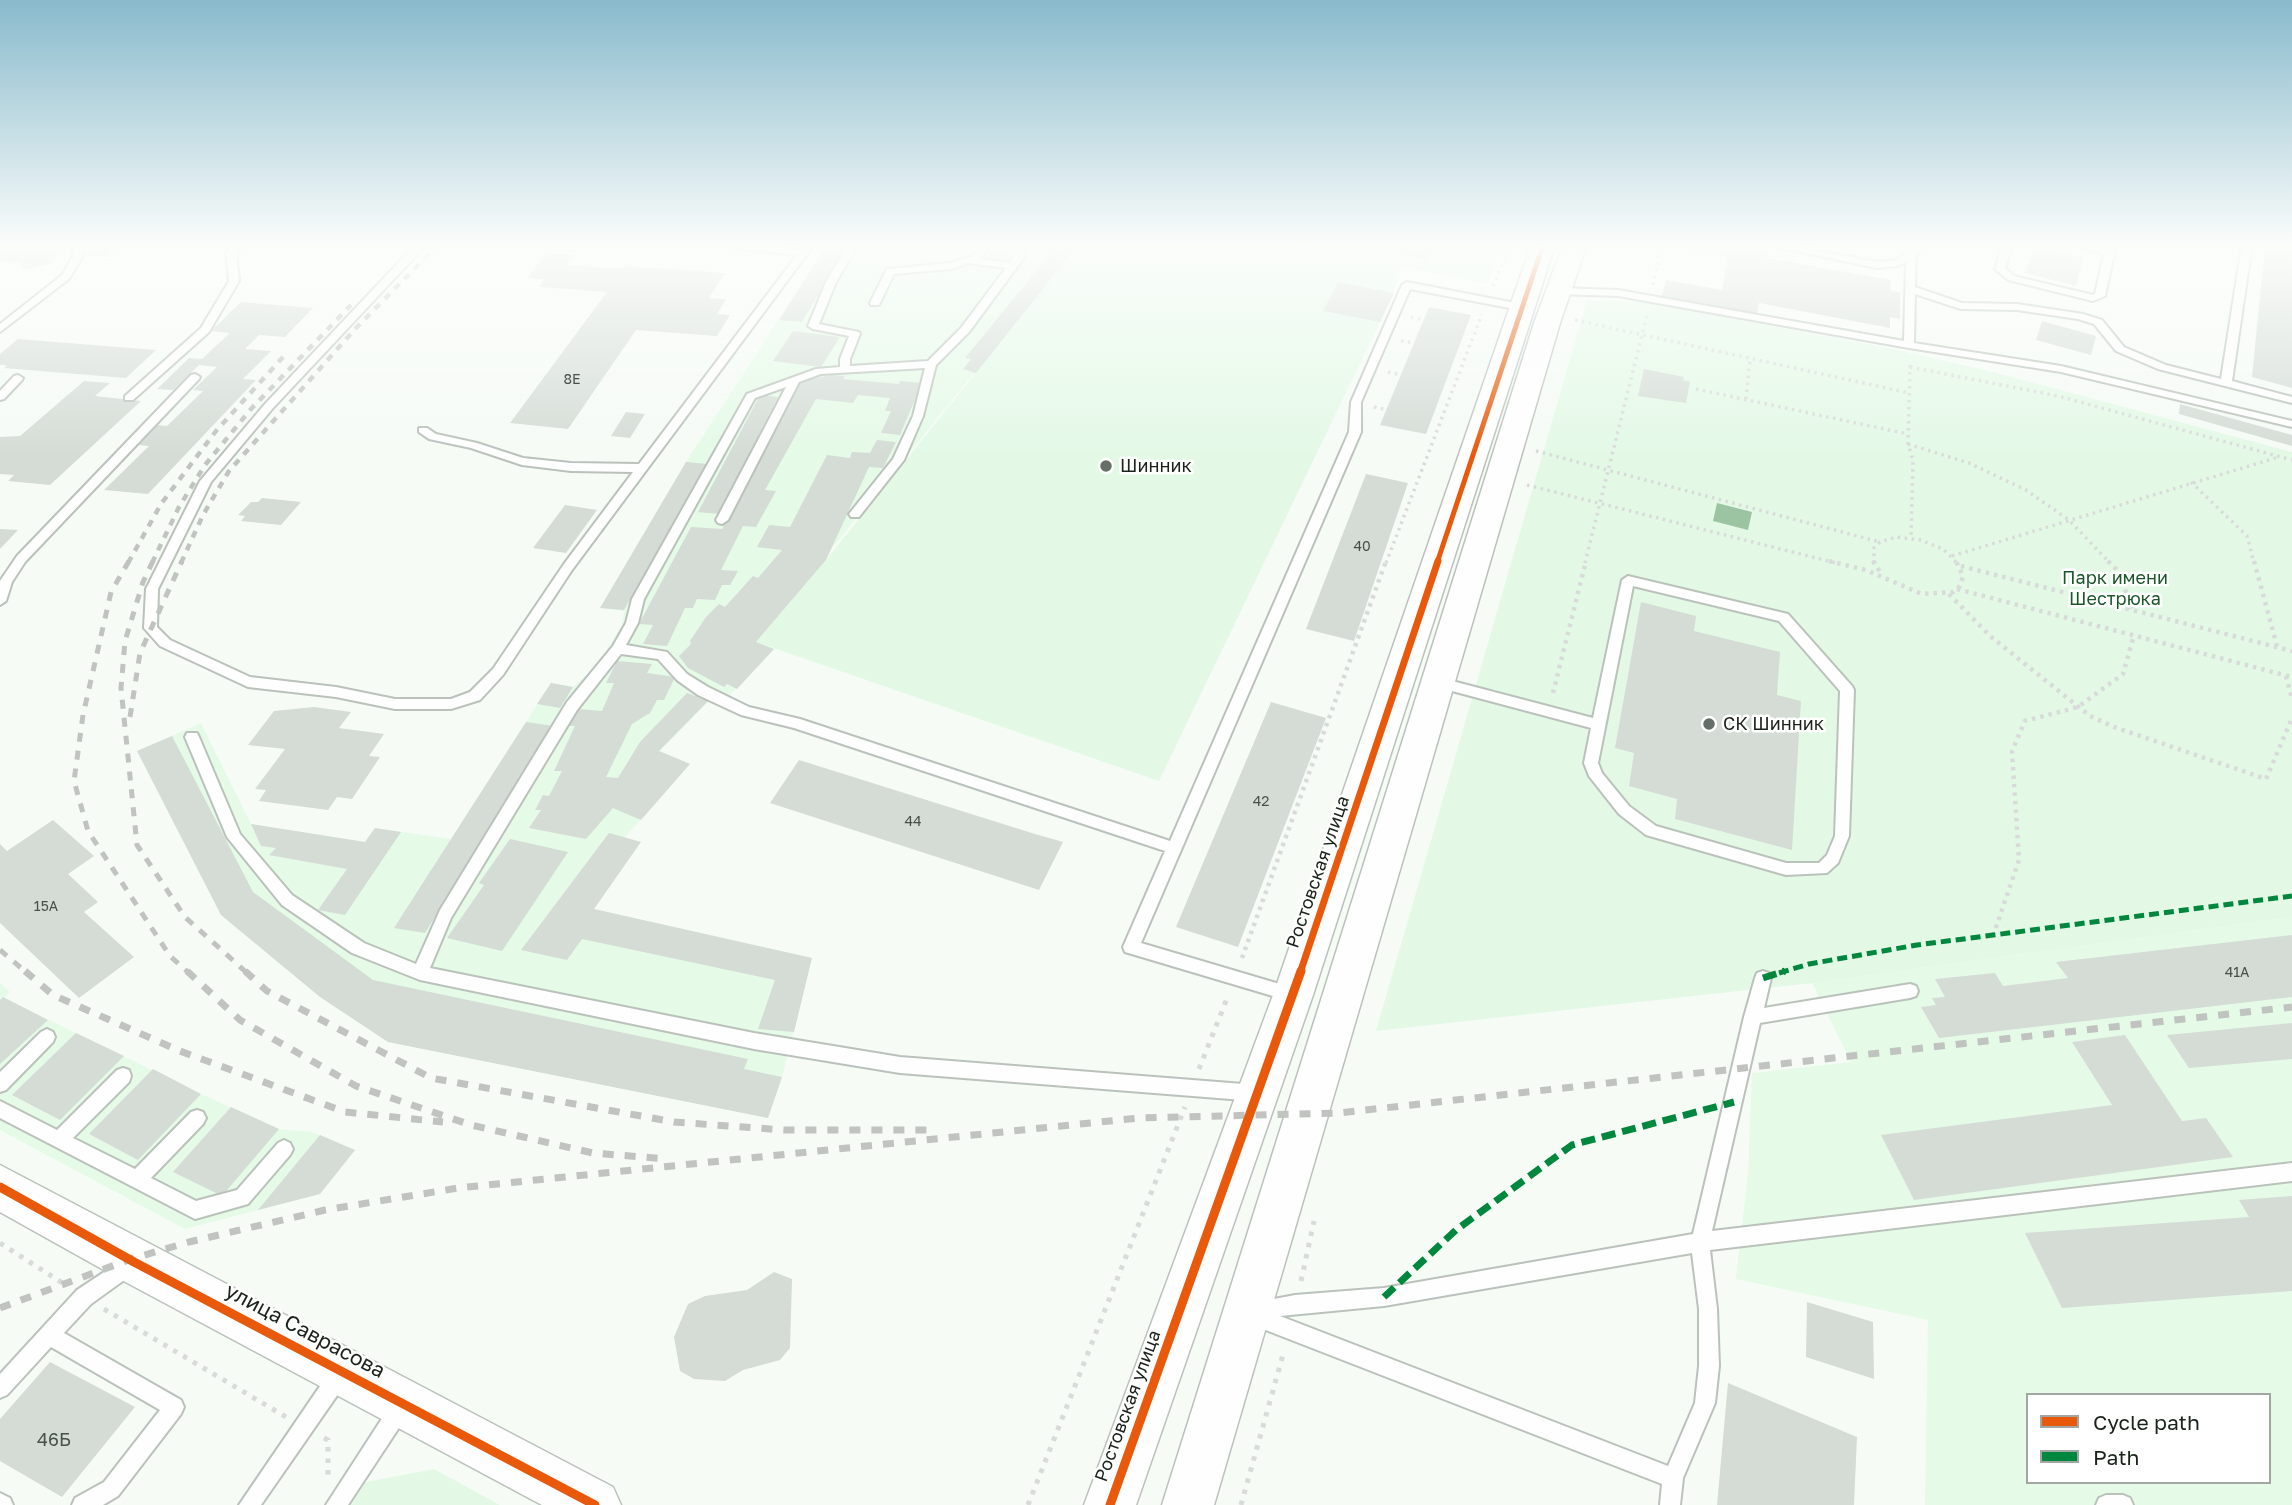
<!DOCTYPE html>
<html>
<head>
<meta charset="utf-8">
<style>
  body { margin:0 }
  #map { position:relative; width:2292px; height:1505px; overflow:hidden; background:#f6fbf6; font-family:"Golos Text",sans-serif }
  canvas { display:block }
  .legend { position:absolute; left:2026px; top:1393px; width:245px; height:91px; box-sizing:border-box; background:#fff; border:2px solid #a3a7a3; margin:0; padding:9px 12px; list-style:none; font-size:21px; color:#19231a }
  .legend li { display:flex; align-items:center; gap:14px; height:35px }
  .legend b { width:35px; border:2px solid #a3a7a3 }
</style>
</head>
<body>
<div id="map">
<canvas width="2292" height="1505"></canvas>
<ul class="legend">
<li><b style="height:9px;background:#e8590c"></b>Cycle path</li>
<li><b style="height:9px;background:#00873e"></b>Path</li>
</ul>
</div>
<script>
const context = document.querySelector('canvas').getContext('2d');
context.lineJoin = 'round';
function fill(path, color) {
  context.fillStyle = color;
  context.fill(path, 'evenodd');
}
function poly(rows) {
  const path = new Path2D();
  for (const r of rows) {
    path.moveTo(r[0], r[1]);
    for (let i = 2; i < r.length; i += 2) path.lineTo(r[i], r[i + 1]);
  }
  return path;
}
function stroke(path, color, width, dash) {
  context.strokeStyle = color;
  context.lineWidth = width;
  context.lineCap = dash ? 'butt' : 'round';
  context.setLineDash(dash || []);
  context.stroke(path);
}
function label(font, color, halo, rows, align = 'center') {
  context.font = font + ' "Golos Text",sans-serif';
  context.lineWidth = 5;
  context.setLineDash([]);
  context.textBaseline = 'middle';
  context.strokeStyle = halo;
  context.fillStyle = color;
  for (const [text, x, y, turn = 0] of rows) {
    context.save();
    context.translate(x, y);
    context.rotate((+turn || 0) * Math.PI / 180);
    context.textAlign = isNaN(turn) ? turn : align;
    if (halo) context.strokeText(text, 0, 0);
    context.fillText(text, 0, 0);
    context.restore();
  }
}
const built = poly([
  [827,245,1078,245,756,642,774,649,719,706,708,702,660,751,690,764,625,837,594,909,812,958,782,1077,768,1118,388,1042,320,997,221,915,137,751,201,723,251,824,365,842,375,828,451,839,551,683,573,687,597,666,622,625,624,611,600,608,686,462],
  [1288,245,1503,245,1488,284],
  [2292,917,2292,1505,1925,1505,1928,1320,1736,1279,1748,1174,1752,1073,1851,1062,1812,983],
  [2028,1395,2269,1395,2269,1482,2028,1482],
  [0,983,10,992,4,998,201,1094,279,1129,312,1132,355,1150,320,1194,185,1229,0,1130]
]);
const green = poly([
  [1078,245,1288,245,1403,267,1380,322,1159,781,756,642,826,560],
  [1587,300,1645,302,1898,350,1997,373,2292,452,2292,917,1812,983,1376,1031],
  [434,1469,500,1505,350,1505,366,1482]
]);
const water = poly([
  [1717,503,1752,512,1748,530,1713,521]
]);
const building = poly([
  [0,245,66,245,56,254,57,256,52,263,28,269,22,268,21,263,0,261],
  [95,245,120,245,106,257,83,255],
  [827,245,848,245,802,322,779,320],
  [994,245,1014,245,1006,261,986,258],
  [1051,245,1078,245,976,373,963,369,971,359,965,358,1051,253,1045,252],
  [1357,245,1441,245,1439,251,1432,250,1428,260],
  [1672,245,1754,245,1768,248,1767,258,1891,280,1890,290,1900,292,1900,319,1890,317,1890,328,1759,303,1757,314,1662,296,1666,280,1722,290,1728,257],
  [2265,245,2292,245,2292,388,2252,377],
  [2034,246,2083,258,2076,286,2025,273],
  [547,253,574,255,567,265,621,269,624,266,725,273,709,298,726,299,717,314,730,315,717,336,636,330,568,429,510,423,607,292,539,287,545,279,527,278],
  [1338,282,1394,293,1380,322,1323,311],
  [241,302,313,308,285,337,259,335,245,349,271,351,243,379,256,380,148,494,104,490,149,446,137,445,157,425,167,426,203,391,193,390,217,367,199,365,173,390,157,389,189,358,202,359,230,333,211,331],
  [1429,307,1471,315,1426,434,1380,425],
  [2042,321,2096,336,2091,355,2036,340],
  [793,331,840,337,821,367,773,361],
  [18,339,156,350,126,378,4,368,7,365,0,365,0,354],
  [1644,369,1684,377,1683,380,1690,382,1686,403,1638,396],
  [831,375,845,376,843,379,899,384,900,381,922,383,900,435,881,433,891,411,885,411,890,398,858,395,853,403,816,399,765,490,776,491,756,527,743,526,721,570,738,571,730,585,722,585,715,600,697,599,693,608,685,608,667,646,643,644,653,625,639,624,691,527,722,529,799,382],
  [84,381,110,383,95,396,141,401,50,485,8,481,14,475,0,474,0,437,20,436],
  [760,395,778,397,718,514,698,512],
  [2180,404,2292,435,2292,446,2179,414],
  [626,412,645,414,630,438,611,436],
  [877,440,896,442,883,468,869,467,826,560,756,642,774,649,737,689,727,684,724,687,688,668,679,656,691,644,690,641,706,617,719,604,725,607,753,576,758,578,782,550,757,547,769,525,790,527,827,455,850,458,852,452,870,453],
  [686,462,708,464,624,610,600,608],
  [1366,474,1408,483,1354,641,1306,629],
  [262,498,301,502,281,525,241,521,245,516,238,515,251,502,258,502],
  [565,505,597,510,566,553,533,548],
  [0,529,18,530,0,549],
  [1641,602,1696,616,1694,631,1780,652,1777,695,1801,701,1792,850,1675,819,1677,799,1629,786,1634,753,1615,748],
  [617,661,652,664,647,673,675,677,664,700,657,700,650,713,632,724,606,777,618,778,640,742,687,693,708,701,659,751,690,764,641,820,613,808,586,839,529,828,541,810,535,810,543,795,549,796,562,771,554,771,575,726,569,726,579,709,602,711,614,683,606,683],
  [551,683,573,687,560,708,537,704],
  [1271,702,1326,718,1238,947,1176,927],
  [314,707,351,712,339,728,384,734,369,756,380,757,352,799,337,797,328,810,259,801,266,790,255,789,285,749,248,745,274,711],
  [526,722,553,726,425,933,394,928],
  [172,736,253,892,373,980,748,1059,744,1069,782,1077,768,1118,388,1042,320,997,221,915,137,751],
  [799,760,1035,834,1063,842,1039,890,770,803],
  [53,820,94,856,68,874,98,902,84,912,134,957,79,998,0,923,0,844,7,851],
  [251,824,365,842,375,828,401,832,345,915,318,910,347,869,269,855,276,848,261,846],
  [609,833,641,842,594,909,812,958,794,1032,758,1029,775,980,582,939,567,960,521,950],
  [510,839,568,852,502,951,447,938,484,885,479,883],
  [2292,935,2292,997,1939,1038,1921,1007,1936,1005,1932,998,1945,997,1935,979,1995,973,2003,986,2068,978,2056,962],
  [3,997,48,1020,0,1064,0,1000],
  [2292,1023,2292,1059,2189,1068,2167,1035],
  [76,1033,124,1056,60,1120,12,1095],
  [2125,1035,2182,1121,2206,1118,2233,1157,1914,1200,1881,1135,2112,1105,2072,1042],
  [153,1069,201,1094,138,1160,89,1134],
  [231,1107,279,1129,222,1196,173,1172],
  [320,1135,355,1150,320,1194,258,1210],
  [2292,1196,2292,1291,2062,1308,2025,1233,2249,1217,2239,1200],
  [774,1272,792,1279,790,1348,780,1360,743,1370,725,1381,694,1379,680,1371,674,1337,688,1304,705,1296,747,1290],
  [1807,1302,1873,1322,1874,1379,1806,1357],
  [50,1362,135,1407,62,1497,0,1461,0,1419],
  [1728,1383,1857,1437,1854,1505,1717,1505]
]);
const pathFar2 = poly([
  [1653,285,1662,245],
  [1493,286,1511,245],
  [1411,317,1424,320],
  [1575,320,1909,393],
  [1401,341,1414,343],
  [1910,365,1908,444,1913,460,1911,538],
  [1910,367,2058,396,2292,460],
  [1388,372,1401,375],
  [1696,389,1908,434],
  [1746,399,1750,359],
  [1374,407,1387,410],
  [1908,444,1969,463,2026,490,2069,520,2110,563],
  [1536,451,1880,542],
  [2191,482,2247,536,2254,563],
  [1527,485,1836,563],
  [1952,556,2279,457],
  [1386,563,1482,314],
  [1585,563,1647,315],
  [1874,563,1874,548,1880,542,1896,537,1920,540,1943,549,1957,563]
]);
const pathFar1 = poly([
  [1829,561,1866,570,1922,594,1953,592,1960,586,1963,576,1956,561],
  [1873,561,1882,575],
  [2108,561,2119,572,2132,609],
  [2254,561,2277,646],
  [1961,566,2292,651],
  [1957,589,2292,677],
  [1949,594,1990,636,2090,716,2114,727,2266,779,2292,718],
  [2286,676,2292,699],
  [1553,693,1586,561],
  [1993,936,2019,860,2012,751,2025,721,2078,707,2123,674,2134,635],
  [1242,958,1386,561]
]);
const path = poly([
  [1199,1069,1228,996],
  [0,1243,64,1284],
  [1301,1281,1314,1221],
  [104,1309,286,1417],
  [324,1438,328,1440,328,1476],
  [1028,1505,1185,1107],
  [1241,1505,1284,1351]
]);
const service = poly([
  [73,245,83,245,83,256,69,279,0,332,0,324,62,275,73,256,73,245],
  [234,245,245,245,236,253,239,281,209,332,133,400,125,400,125,396,201,328,229,281,226,252,234,245],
  [415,245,426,245,273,408,211,482,158,589,157,627,170,640,250,677,336,687,395,699,451,699,470,692,493,669,564,564,633,472,571,471,522,465,471,448,429,439,419,432,419,428,427,428,436,434,477,443,523,458,571,463,639,464,797,255,733,248,728,245,761,245,800,250,804,245,814,245,572,570,503,675,480,700,451,709,395,709,336,697,248,687,160,646,144,628,146,589,200,481,265,404,415,245],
  [848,245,858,245,836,282,819,324,859,332,860,334,850,359,850,366,928,361,961,328,1006,268,968,263,951,269,894,274,879,305,871,305,870,303,887,269,950,263,975,255,981,245,991,245,980,259,1010,263,1018,245,1028,245,1023,259,969,332,936,365,923,416,904,460,859,517,851,517,849,514,893,459,913,416,925,368,821,374,799,382,728,520,722,524,718,523,716,520,786,387,755,398,644,599,638,623,626,645,667,652,687,674,708,687,749,707,800,719,1170,841,1349,432,1351,402,1402,285,1407,282,1520,304,1525,307,1520,310,1410,289,1361,402,1361,432,1141,943,1293,988,1299,990,1301,995,1299,1000,1293,1002,1125,952,1123,947,1165,851,794,728,741,715,698,695,677,680,658,659,621,654,577,710,451,918,430,968,754,1033,900,1057,1256,1085,1262,1087,1265,1093,1262,1099,1256,1101,900,1073,754,1049,420,980,352,953,282,905,227,837,185,737,187,733,197,733,199,737,240,834,292,895,364,943,416,964,440,910,567,702,613,646,626,623,632,599,747,394,816,369,840,367,840,359,849,336,813,329,808,326,826,282,848,245],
  [1765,245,1787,245,1877,262,1896,260,1918,245,1930,245,1916,255,1915,287,1962,303,2017,304,2083,314,2102,320,2124,347,2166,365,2221,379,2242,245,2252,245,2232,381,2292,397,2292,403,2158,369,2116,351,2094,324,2078,319,2017,310,1961,309,1915,294,1914,343,2061,366,2292,421,2292,427,2061,372,1909,348,1618,296,1558,294,1553,291,1558,288,1618,290,1904,341,1906,262,1898,266,1877,268,1765,245],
  [2002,245,2012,245,2005,268,2014,276,2093,295,2095,294,2104,254,2074,245,2091,245,2105,249,2106,245,2116,245,2105,296,2093,301,2008,280,1995,269,2002,245],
  [195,374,200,377,199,379,25,562,12,582,6,601,0,605,0,581,17,556,191,375,195,374],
  [18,375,23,378,22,380,4,399,0,400,0,391,14,376,18,375],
  [1628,576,1788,614,1852,686,1854,690,1849,836,1838,863,1827,873,1786,875,1646,835,1619,814,1589,776,1584,763,1591,728,1437,687,1430,682,1437,677,1593,718,1622,580,1628,576],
  [1633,586,1779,621,1840,691,1835,836,1827,855,1819,863,1786,863,1656,826,1629,806,1602,773,1598,763,1633,586],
  [1763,971,1769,973,1771,978,1764,1008,1910,984,1916,986,1918,991,1916,996,1910,998,1760,1023,1712,1231,2292,1163,2292,1181,1710,1250,1717,1309,1719,1366,1715,1403,1683,1478,1680,1505,1660,1505,1662,1484,1245,1322,1244,1312,1246,1305,1253,1303,1295,1295,1384,1288,1693,1234,1744,1017,1755,978,1757,973,1763,971],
  [1692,1253,1699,1309,1699,1366,1695,1403,1668,1466,1280,1316,1384,1306,1692,1253],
  [47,1029,53,1032,55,1037,53,1042,6,1090,0,1092,0,1072,41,1032,47,1029],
  [123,1068,129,1070,131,1076,129,1082,73,1138,135,1169,191,1112,197,1110,203,1112,206,1118,203,1124,151,1178,196,1201,237,1190,278,1143,284,1140,290,1143,293,1149,290,1155,248,1204,195,1219,0,1118,0,1101,57,1130,117,1070,123,1068],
  [127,1257,134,1259,136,1266,134,1273,91,1304,64,1333,181,1400,184,1407,181,1414,118,1496,103,1505,72,1505,75,1498,104,1482,160,1410,51,1347,7,1395,0,1398,0,1374,77,1290,127,1257],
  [338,1367,345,1370,348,1377,345,1384,261,1505,239,1505,331,1370,338,1367],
  [399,1400,406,1403,409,1410,406,1417,348,1505,326,1505,392,1403,399,1400],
  [0,1493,10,1498,13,1505,0,1505,0,1493],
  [2106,1495,2123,1495,2130,1498,2133,1505,2096,1505,2099,1498,2106,1495]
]);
const tertiary = poly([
  [1531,245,1555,245,1313,995,1136,1505,1084,1505,1273,995,1531,245],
  [1563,245,1587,245,1560,323,1214,1505,1162,1505,1534,323,1563,245],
  [0,1165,613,1487,621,1505,542,1505,118,1278,0,1212,0,1165]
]);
const railFar2 = poly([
  [128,563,161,504,216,431,283,357],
  [152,563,179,507,205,465,251,409,351,305],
  [181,563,203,515,229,471,356,328,438,245]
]);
const railFar1 = poly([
  [129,561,111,592,83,715,74,781,88,831,170,956,189,973],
  [153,561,143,582,125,641,121,688,137,845,185,917,247,973],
  [130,717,140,653,182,561],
  [0,950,27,973]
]);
const rail = poly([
  [25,971,53,995,180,1051,345,1112,443,1122],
  [187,971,240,1020,356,1086,471,1125,593,1153,668,1159],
  [245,971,267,991,431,1078,674,1122,784,1130,929,1130],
  [0,1308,131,1259,189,1242,325,1210,458,1188,1139,1118,1339,1113,2292,1007]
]);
const quietFar1 = poly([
  [1779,973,1809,964,1917,945,2292,896]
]);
const quiet = poly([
  [1763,978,1785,971],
  [1384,1297,1456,1230,1572,1145,1734,1102]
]);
const cyclewayFar2 = poly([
  [1437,563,1543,245]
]);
const cyclewayFar1 = poly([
  [1300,973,1438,561]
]);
const cycleway = poly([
  [0,1187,134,1262,595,1505],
  [1110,1505,1301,971]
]);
const markers = [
  [1106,466,7,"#666f67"],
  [1709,724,7,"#666f67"]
];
const numberNames = [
  ["8Е",572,380],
  ["40",1362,547],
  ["42",1261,802],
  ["44",913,822],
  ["15А",46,907],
  ["41А",2237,973]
];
const poiNames = [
  ["Шинник",1120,466],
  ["СК Шинник",1723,724]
];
const parkNames = [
  ["Парк имени",2115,578],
  ["Шестрюка",2115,599]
];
const streetNames = [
  ["Ростовская улица",1318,872,-71],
  ["Ростовская улица",1128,1406,-70]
];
const nearNumbernames = [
  ["46Б",54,1440]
];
const nearStreetnames = [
  ["улица Саврасова",305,1331,28]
];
fill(built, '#e5fae7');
fill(green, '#e3f9e6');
fill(water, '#9cc4a2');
fill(building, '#d4dcd5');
stroke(service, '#bac2bb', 4);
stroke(tertiary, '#bac2bb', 3);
stroke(pathFar2, '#d8dbd9', 3.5, [2.5, 4.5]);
stroke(pathFar1, '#d8dbd9', 4.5, [3.5, 5]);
stroke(path, '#d8dbd9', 5, [4.5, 7]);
fill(service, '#fefefe');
fill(tertiary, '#fefefe');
stroke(railFar2, '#c0c3c0', 4.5, [7, 7]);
stroke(railFar1, '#c0c3c0', 5, [9, 9]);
stroke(rail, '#c0c3c0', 7, [11, 11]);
stroke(quietFar1, '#00873e', 5, [10, 5]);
stroke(quiet, '#00873e', 7, [14, 7]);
stroke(cyclewayFar2, '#e8590c', 5);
stroke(cyclewayFar1, '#e8590c', 7);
stroke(cycleway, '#e8590c', 9);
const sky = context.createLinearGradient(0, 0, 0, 456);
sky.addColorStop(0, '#89bacc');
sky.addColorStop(0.54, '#fbfdfb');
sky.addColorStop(1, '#fbfdfb00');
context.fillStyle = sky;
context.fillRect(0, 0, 2292, 456);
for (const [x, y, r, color] of markers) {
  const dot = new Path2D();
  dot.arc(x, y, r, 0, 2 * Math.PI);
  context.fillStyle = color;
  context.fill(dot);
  stroke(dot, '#fff', 2.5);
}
label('14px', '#485149', null, numberNames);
label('18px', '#19231a', '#fff', poiNames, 'left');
label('18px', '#1b5729', '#fff', parkNames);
label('18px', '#19231a', '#fff', streetNames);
label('18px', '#485149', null, nearNumbernames);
label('21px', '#19231a', '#fff', nearStreetnames);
</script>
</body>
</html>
